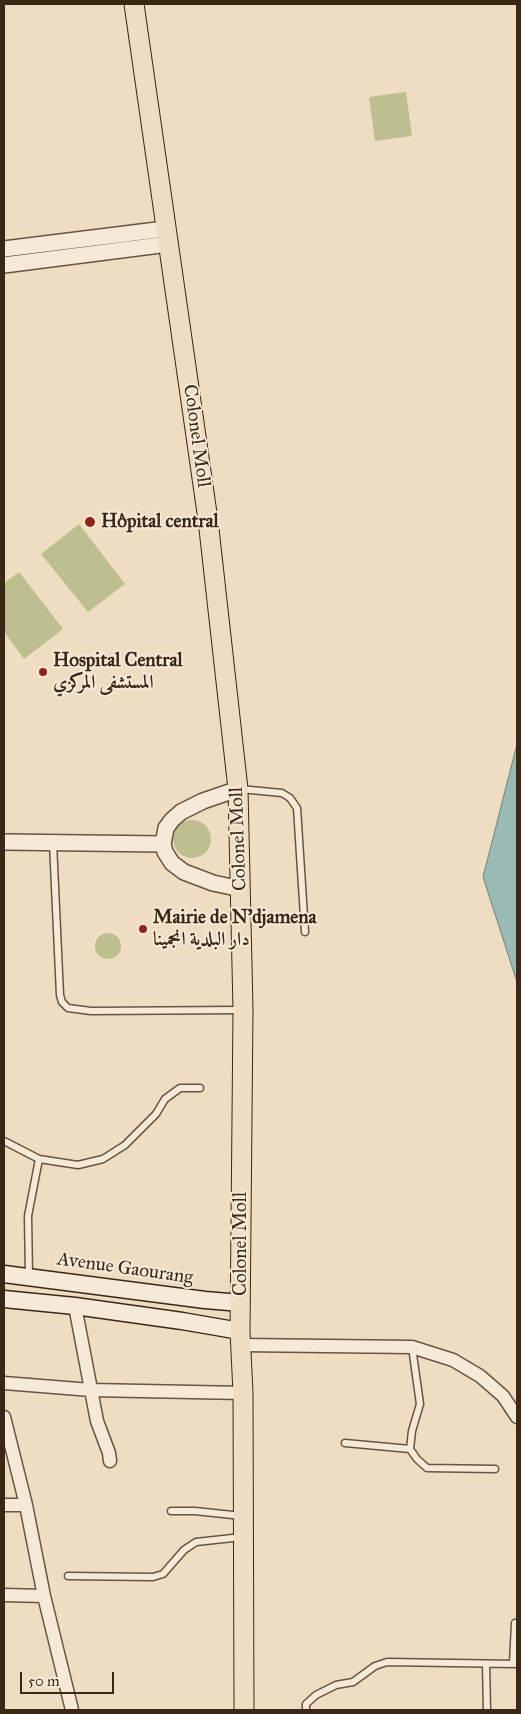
<!DOCTYPE html>
<html>
<head>
<meta charset="utf-8">
<style>
  body { margin:0 }
  #map { position:relative; width:521px; height:1714px; overflow:hidden; background:#efddc2; font-family:"IM FELL Great Primer",serif }
  canvas { display:block }
  .frame { position:absolute; inset:0; border:5px solid #3b2715; pointer-events:none }
  .scale { position:absolute; left:20px; top:1672px; width:94px; height:22px; box-sizing:border-box; border:2px solid #3b2715; border-top:0; padding-left:6px; font-size:15px; line-height:18px; white-space:nowrap; color:#3b2715; -webkit-text-stroke:4px #f5e9d7; paint-order:stroke }
</style>
</head>
<body>
<div id="map">
<canvas width="521" height="1714"></canvas>
<div class="frame"></div>
<div class="scale">50 m</div>
</div>
<script>
const context = document.querySelector('canvas').getContext('2d');
context.lineJoin = 'round';
function fill(path, color) {
  context.fillStyle = color;
  context.fill(path, 'evenodd');
}
function poly(rows) {
  const path = new Path2D();
  for (const r of rows) {
    if (r.length === 3) {
      path.moveTo(r[0] + r[2], r[1]);
      path.arc(r[0], r[1], r[2], 0, 2 * Math.PI);
      continue;
    }
    path.moveTo(r[0], r[1]);
    for (let i = 2; i < r.length; i += 2) path.lineTo(r[i], r[i + 1]);
  }
  return path;
}
function stroke(path, color, width, dash) {
  context.strokeStyle = color;
  context.lineWidth = width;
  context.lineCap = dash ? 'butt' : 'round';
  context.setLineDash(dash || []);
  context.stroke(path);
}
function label(font, color, halo, rows, align = 'center') {
  context.font = font + ' "IM FELL Great Primer",Amiri,serif';
  context.lineWidth = 4;
  context.setLineDash([]);
  context.textBaseline = 'middle';
  context.strokeStyle = halo;
  context.fillStyle = color;
  for (const [text, x, y, turn = 0] of rows) {
    context.save();
    context.translate(x, y);
    context.rotate((+turn || 0) * Math.PI / 180);
    context.textAlign = isNaN(turn) ? turn : align;
    if (halo) context.strokeText(text, 0, 0);
    context.fillText(text, 0, 0);
    context.restore();
  }
}
const green = poly([
  [406,92,412,136,375,141,369,97],
  [79,524,125,584,88,612,41,554],
  [19,572,63,629,24,659,4,632,4,583],
  [192,839,19],
  [108,946,13]
]);
const water = poly([
  [517,744,517,982,483,877,517,744]
]);
const service = poly([
  [240,789,282,793,290,798,297,808,305,932],
  [53,843,60,995,62,1002,68,1008,91,1011,241,1010],
  [4,1141,39,1159,78,1165,103,1159,125,1145,156,1114,165,1099,180,1088,200,1088],
  [29,1276,28,1216,39,1159],
  [412,1347,420,1404,412,1431,410,1449,417,1459,427,1468,495,1469],
  [345,1443,410,1449],
  [171,1511,195,1511,242,1516],
  [68,1576,153,1577,163,1574,184,1550,196,1542,242,1537],
  [486,1664,487,1710],
  [513,1664,515,1623],
  [306,1710,306,1704,316,1695,336,1685,353,1682,375,1666,387,1662,517,1664]
]);
const minor = poly([
  [75,1306,97,1421,109,1453,110,1461],
  [241,1345,412,1347,453,1360,480,1376,503,1396,517,1417],
  [4,1383,91,1390,243,1393],
  [4,1417,26,1505,44,1596,72,1710],
  [4,1505,26,1505],
  [4,1595,44,1596]
]);
const tertiary = poly([
  [4,249,165,229],
  [4,265,168,244],
  [238,789,203,801,181,812,172,820,166,828,163,844,165,852,172,863,184,872,213,883,241,889],
  [4,842,163,844]
]);
const secondary = poly([
  [4,1274,205,1300,241,1303],
  [4,1299,75,1306,182,1321,240,1331]
]);
const primary = poly([
  [134,4,208,520,238,789,243,1010,240,1331,243,1393,244,1710]
]);
const markers = [
  [90,522,6,"#8f2418"],
  [43,672,5,"#8f2418"],
  [143,929,5,"#8f2418"]
];
const streetNames = [
  ["Colonel Moll",196,436,82],
  ["Colonel Moll",239,839,-92],
  ["Colonel Moll",241,1244,-90],
  ["Avenue Gaourang",125,1269,8]
];
const poiNames = [
  ["Hôpital central",101,522],
  ["Hospital Central",53,661],
  ["المستشفى المركزي",53,683],
  ["Mairie de N'djamena",153,918],
  ["دار البلدية انجمينا",153,940]
];
fill(green, '#bebf8f');
fill(water, '#9abbb5');
stroke(water, '#748075', 1);
stroke(service, '#685440', 9);
stroke(minor, '#685440', 15);
stroke(tertiary, '#685440', 18);
stroke(secondary, '#3b2715', 19);
stroke(primary, '#3b2715', 21);
stroke(service, '#f5e9d7', 6);
stroke(minor, '#f5e9d7', 12);
stroke(tertiary, '#f5e9d7', 15);
stroke(secondary, '#f5e9d7', 16);
stroke(primary, '#efddc2', 19);
for (const [x, y, r, color] of markers) {
  const dot = new Path2D();
  dot.arc(x, y, r, 0, 2 * Math.PI);
  context.fillStyle = color;
  context.fill(dot);
  stroke(dot, '#f5e9d7', 2);
}
label('19px', '#3b2715', '#f5e9d7', streetNames);
label('bold 19px', '#3b2715', '#f5e9d7', poiNames, 'left');
</script>
</body>
</html>
